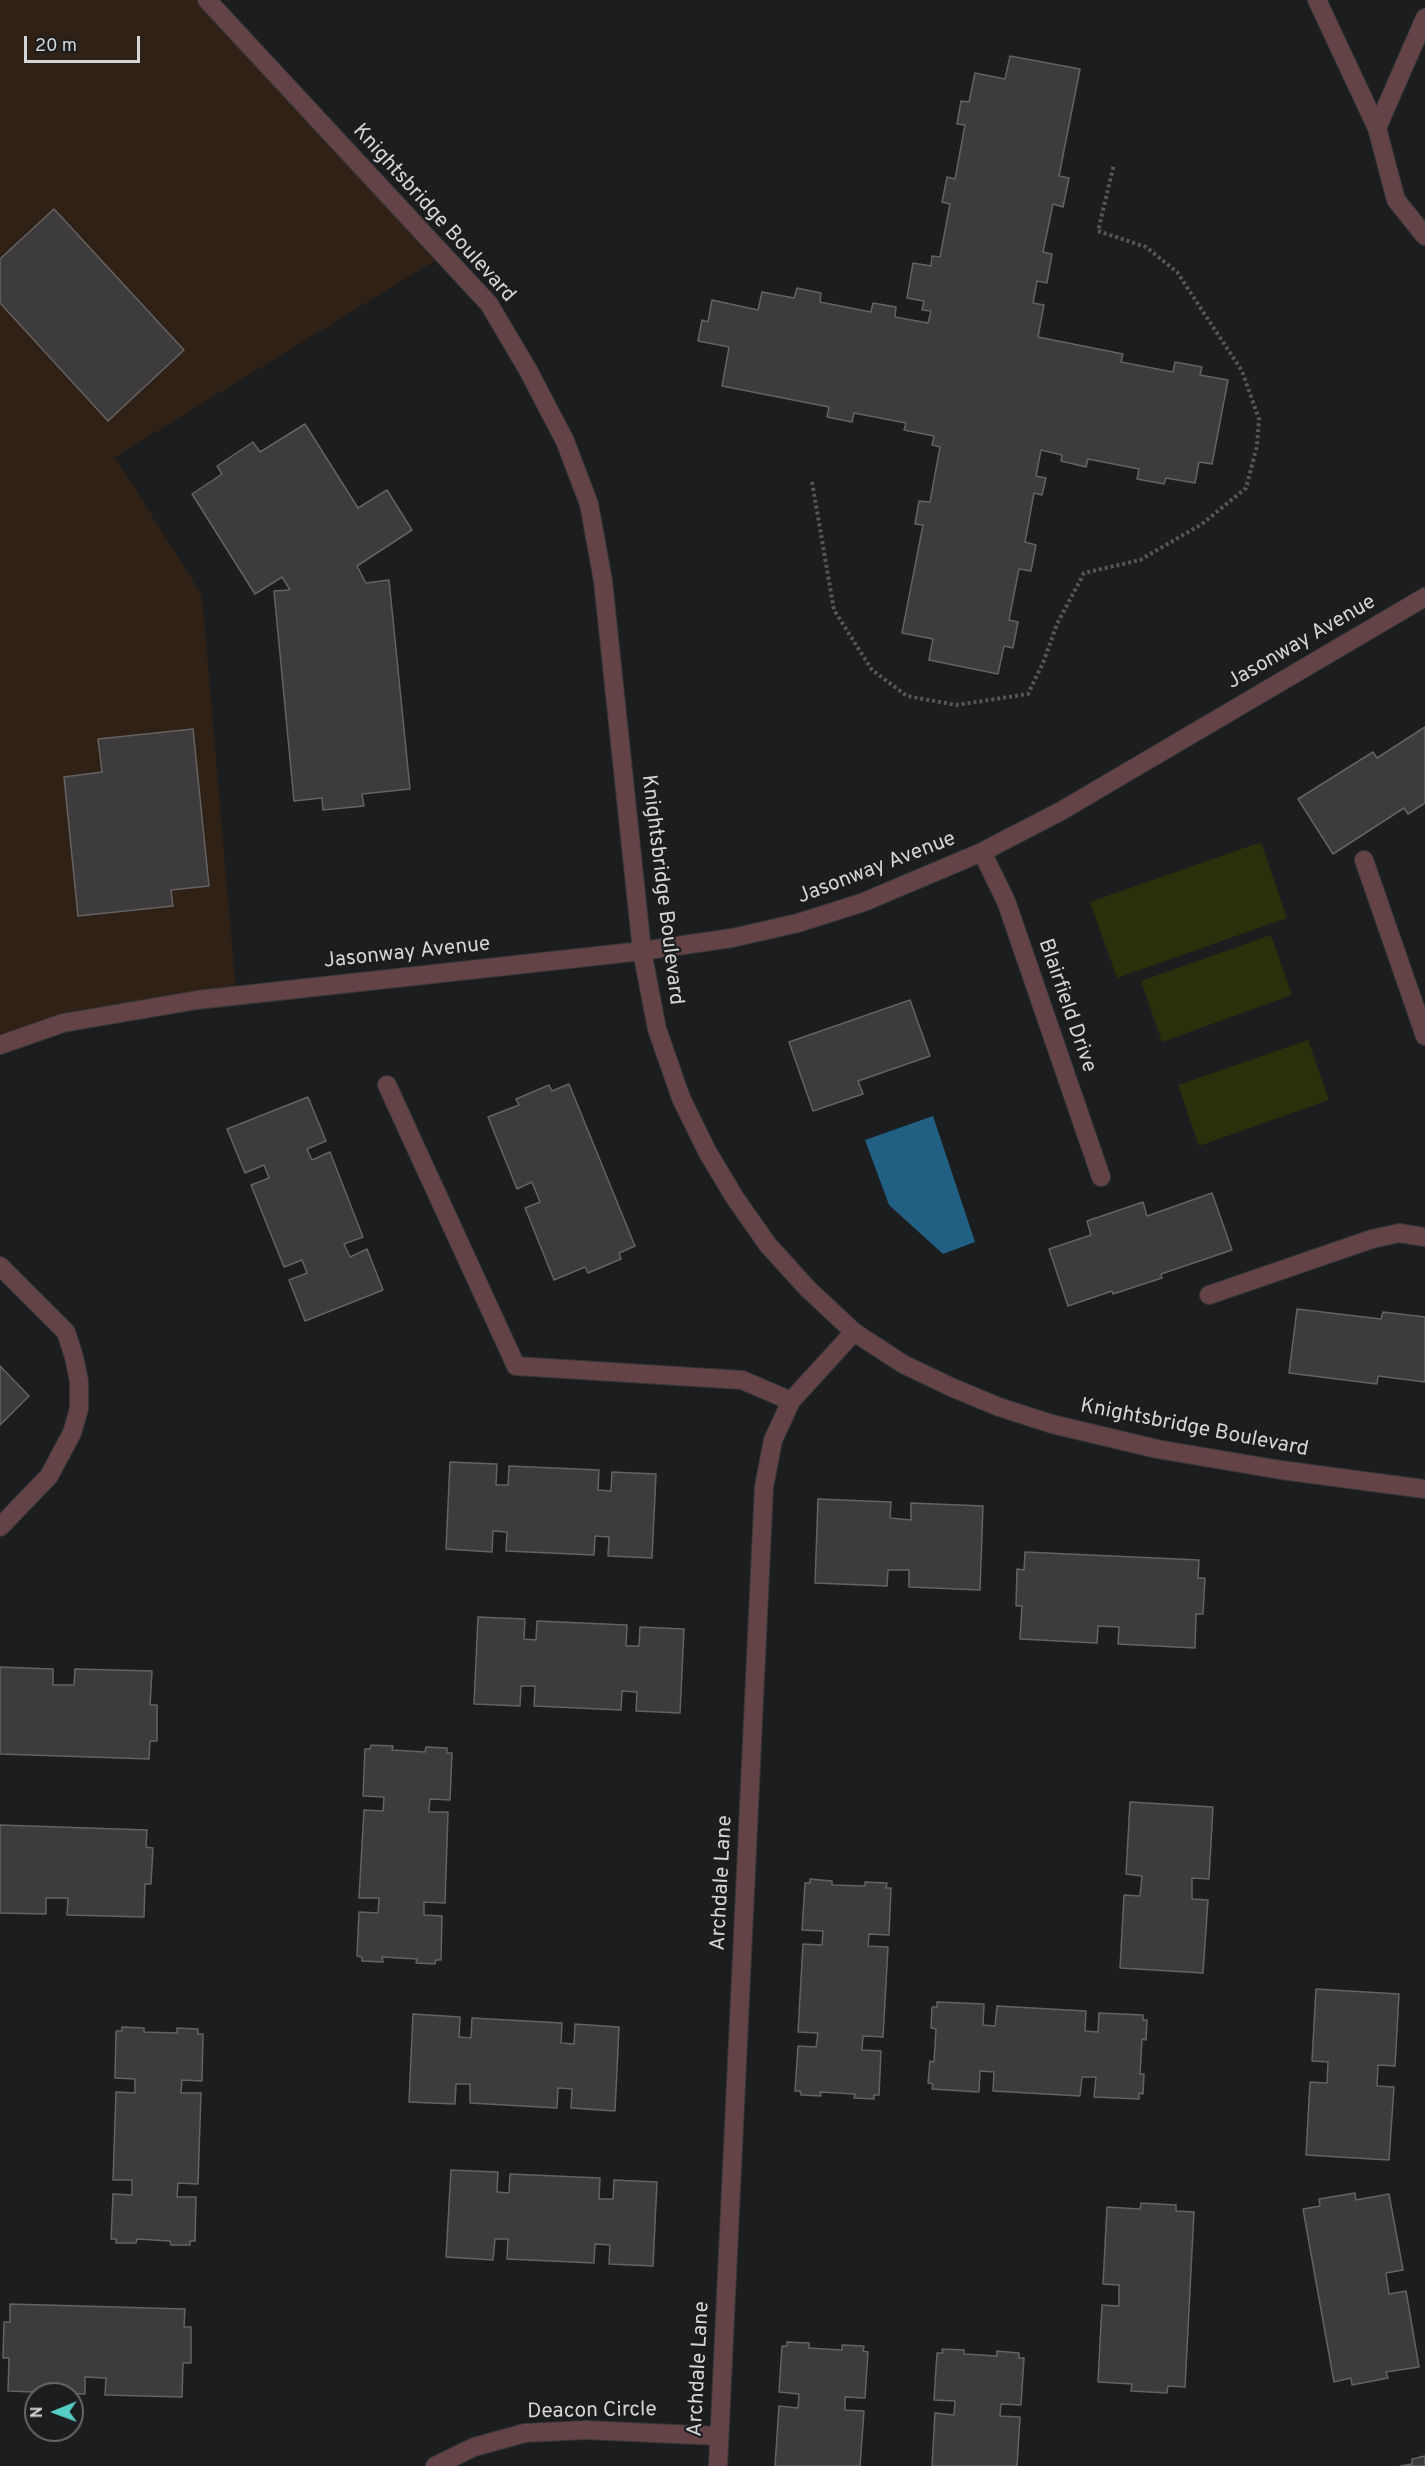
<!DOCTYPE html>
<html>
<head>
<meta charset="utf-8">
<style>
  body { margin:0 }
  #map { position:relative; width:1425px; height:2466px; overflow:hidden; background:#1b1d1f; font-family:Overpass,sans-serif }
  canvas { display:block }
  .north { position:absolute; left:24px; top:2382px; width:60px; height:60px; box-sizing:border-box; background:#1b1d1f; border:2px solid #656769; border-radius:50%; rotate:269deg; font-size:16px; font-weight:700; line-height:24px; text-align:center; color:#d4d5d7 }
  .north::after { content:''; display:block; margin:auto; width:21px; height:27px; background:#55cec5; clip-path:polygon(50% 0,100% 100%,50% 72%,0 100%) }
  .scale { position:absolute; left:24px; top:36px; width:116px; height:27px; box-sizing:border-box; border:3px solid #d4d5d7; border-top:0; padding-left:8px; font-size:18px; line-height:21px; white-space:nowrap; color:#d4d5d7; -webkit-text-stroke:4px #1b1d1f; paint-order:stroke }
</style>
</head>
<body>
<div id="map">
<canvas width="1425" height="2466"></canvas>
<div class="north">N</div>
<div class="scale">20 m</div>
</div>
<script>
const context = document.querySelector('canvas').getContext('2d');
context.lineJoin = 'round';
function fill(path, color) {
  context.fillStyle = color;
  context.fill(path, 'evenodd');
}
function poly(rows) {
  const path = new Path2D();
  for (const r of rows) {
    path.moveTo(r[0], r[1]);
    for (let i = 2; i < r.length; i += 2) path.lineTo(r[i], r[i + 1]);
  }
  return path;
}
function stroke(path, color, width, dash) {
  context.strokeStyle = color;
  context.lineWidth = width;
  context.lineCap = dash ? 'butt' : 'round';
  context.setLineDash(dash || []);
  context.stroke(path);
}
function label(font, color, halo, rows, align = 'center') {
  context.font = font + ' Overpass,sans-serif';
  context.lineWidth = 4.5;
  context.setLineDash([]);
  context.textBaseline = 'middle';
  context.strokeStyle = halo;
  context.fillStyle = color;
  for (const [text, x, y, turn = 0] of rows) {
    context.save();
    context.translate(x, y);
    context.rotate((+turn || 0) * Math.PI / 180);
    context.textAlign = isNaN(turn) ? turn : align;
    if (halo) context.strokeText(text, 0, 0);
    context.fillText(text, 0, 0);
    context.restore();
  }
}
const commercial = poly([
  [0,0,214,0,449,252,115,457,202,595,236,992,0,1042]
]);
const green = poly([
  [1261,842,1287,918,1117,978,1090,902],
  [1271,935,1292,995,1162,1042,1141,981],
  [1308,1040,1329,1100,1199,1146,1178,1085]
]);
const water = poly([
  [933,1116,975,1242,943,1254,889,1205,865,1140]
]);
const building = poly([
  [1010,56,1080,69,1059,176,1069,178,1063,207,1053,204,1043,252,1052,254,1047,283,1037,281,1033,303,1044,305,1038,337,1123,354,1121,362,1173,372,1175,362,1202,367,1200,375,1228,380,1212,464,1199,462,1195,483,1166,478,1164,484,1137,479,1139,469,1088,459,1086,467,1061,461,1062,455,1041,450,1036,476,1046,478,1042,495,1034,493,1025,542,1036,545,1031,571,1019,569,1009,620,1018,622,1013,648,1004,646,998,674,929,660,933,639,902,633,923,525,915,524,919,501,930,502,940,447,932,445,934,436,904,430,906,423,854,413,852,422,827,417,829,407,722,386,729,347,698,341,702,320,708,322,712,300,758,310,762,292,794,298,797,288,821,293,820,302,871,312,873,303,896,307,895,317,928,323,931,311,922,310,924,301,907,298,913,263,931,266,932,256,940,257,950,204,942,202,947,177,955,179,965,125,957,124,961,101,969,102,975,73,1005,79,1010,56],
  [54,209,184,350,108,421,0,303,0,259,54,209],
  [305,424,358,508,387,490,412,530,357,566,366,583,389,580,410,789,362,794,364,806,323,810,322,798,294,801,274,591,290,590,282,577,255,594,192,494,222,474,217,466,253,442,260,452,305,424],
  [1425,727,1425,803,1408,814,1404,808,1333,854,1298,799,1373,752,1377,758,1425,727],
  [193,729,209,886,171,890,173,906,78,916,64,777,102,772,98,739,193,729],
  [910,1000,930,1056,858,1081,863,1094,813,1111,789,1042,910,1000],
  [569,1084,635,1246,619,1253,621,1259,588,1273,585,1267,554,1280,525,1208,540,1202,532,1182,517,1189,488,1117,519,1105,516,1099,549,1085,552,1091,569,1084],
  [308,1097,326,1141,307,1149,312,1160,330,1152,363,1237,344,1244,350,1257,367,1249,383,1290,305,1321,289,1280,307,1273,302,1260,284,1267,251,1185,269,1178,264,1165,245,1173,227,1129,308,1097],
  [1212,1193,1232,1250,1161,1274,1162,1278,1113,1294,1112,1291,1068,1306,1049,1249,1091,1235,1087,1221,1143,1202,1147,1216,1212,1193],
  [1297,1309,1381,1319,1383,1312,1425,1317,1425,1382,1378,1376,1377,1384,1289,1373,1297,1309],
  [0,1366,29,1396,0,1425,0,1366],
  [450,1462,497,1464,496,1485,508,1485,509,1466,599,1470,598,1490,611,1491,612,1472,656,1474,652,1558,608,1556,609,1537,595,1536,594,1555,506,1551,507,1532,493,1531,492,1552,446,1549,450,1462],
  [818,1499,891,1502,890,1518,911,1520,911,1503,983,1506,980,1590,909,1587,909,1570,888,1570,887,1586,815,1583,818,1499],
  [1025,1552,1199,1560,1198,1578,1205,1578,1203,1614,1196,1614,1195,1648,1118,1644,1119,1627,1098,1626,1097,1643,1020,1639,1022,1606,1016,1606,1017,1569,1024,1570,1025,1552],
  [478,1617,525,1619,524,1639,536,1640,537,1621,627,1625,626,1646,639,1646,640,1627,684,1629,680,1713,636,1711,637,1692,622,1691,621,1710,534,1706,535,1686,521,1686,520,1706,474,1704,478,1617],
  [0,1667,53,1669,53,1685,74,1685,75,1669,152,1671,150,1705,157,1705,157,1741,150,1741,149,1759,0,1754,0,1667],
  [371,1745,393,1746,392,1750,425,1752,426,1747,447,1748,447,1753,452,1753,450,1800,430,1799,429,1812,448,1812,445,1903,424,1902,424,1915,442,1916,441,1960,436,1960,435,1964,416,1963,417,1959,382,1957,383,1962,362,1961,362,1957,357,1956,359,1912,378,1913,379,1898,359,1898,364,1810,383,1811,384,1797,363,1796,365,1749,370,1749,371,1745],
  [1130,1802,1213,1807,1209,1879,1192,1878,1192,1899,1208,1900,1203,1973,1120,1968,1124,1895,1140,1896,1142,1876,1126,1874,1130,1802],
  [0,1825,147,1830,146,1847,153,1848,151,1884,145,1884,144,1917,67,1915,68,1898,46,1898,46,1914,0,1913,0,1825],
  [810,1879,832,1881,832,1885,865,1886,865,1882,887,1883,886,1888,891,1888,889,1935,869,1934,868,1946,888,1947,883,2037,863,2036,862,2050,881,2051,879,2095,874,2095,874,2099,854,2098,855,2094,820,2092,821,2096,801,2095,800,2091,795,2091,798,2046,816,2047,818,2033,798,2032,803,1944,822,1945,823,1931,802,1930,805,1883,810,1883,810,1879],
  [1316,1989,1399,1994,1395,2066,1378,2065,1377,2086,1394,2087,1389,2160,1306,2155,1310,2082,1327,2083,1328,2062,1312,2061,1316,1989],
  [937,2002,984,2004,983,2025,995,2026,997,2006,1086,2011,1085,2031,1098,2032,1099,2013,1143,2015,1143,2020,1147,2020,1146,2040,1142,2039,1140,2074,1144,2074,1143,2094,1139,2093,1139,2099,1094,2097,1096,2077,1082,2077,1080,2096,993,2091,994,2072,980,2071,979,2092,932,2089,933,2084,928,2083,930,2061,934,2062,936,2029,931,2028,932,2007,937,2007,937,2002],
  [413,2014,460,2017,459,2037,471,2038,472,2018,562,2023,561,2043,574,2044,575,2024,619,2027,615,2111,571,2108,572,2089,558,2088,557,2108,470,2103,470,2084,456,2084,455,2104,409,2102,413,2014],
  [122,2027,144,2028,144,2032,177,2033,177,2028,198,2029,198,2034,203,2034,202,2081,182,2080,181,2093,201,2093,198,2184,178,2183,177,2197,196,2197,195,2241,190,2241,190,2245,171,2245,170,2241,137,2239,136,2243,116,2243,116,2239,111,2239,113,2194,132,2195,132,2180,113,2180,116,2092,135,2093,135,2079,115,2078,116,2031,122,2031,122,2027],
  [451,2170,498,2172,497,2192,509,2193,510,2174,600,2178,599,2199,613,2199,614,2180,657,2182,653,2266,609,2264,610,2245,595,2244,594,2263,507,2259,508,2239,495,2239,493,2260,446,2257,451,2170],
  [1355,2193,1356,2200,1389,2194,1403,2270,1386,2273,1389,2294,1406,2291,1419,2367,1386,2372,1388,2378,1352,2385,1351,2378,1334,2382,1303,2209,1320,2206,1319,2199,1355,2193],
  [1141,2203,1176,2205,1176,2211,1194,2212,1185,2387,1168,2386,1167,2393,1131,2391,1132,2384,1098,2382,1102,2305,1119,2306,1119,2285,1103,2284,1107,2207,1140,2209,1141,2203],
  [10,2304,185,2309,184,2327,191,2327,191,2363,183,2363,182,2397,105,2395,106,2378,85,2377,85,2394,8,2391,9,2358,3,2358,4,2322,10,2322,10,2304],
  [787,2342,809,2343,809,2348,842,2350,842,2345,864,2346,863,2351,868,2352,865,2398,845,2397,845,2410,864,2411,860,2466,775,2466,779,2406,798,2408,799,2394,779,2392,782,2346,787,2346,787,2342],
  [942,2349,964,2350,964,2354,997,2356,997,2351,1019,2353,1019,2358,1024,2358,1021,2405,1001,2404,1000,2416,1020,2417,1017,2466,932,2466,935,2413,954,2415,955,2401,934,2400,937,2353,943,2353,942,2349],
  [1425,2456,1425,2466,1400,2466,1412,2464,1412,2459,1425,2456]
]);
const path = poly([
  [812,482,834,610,872,670,907,696,956,705,1028,694,1043,663,1057,624,1084,573,1140,560,1202,524,1246,488,1257,446,1259,419,1242,371,1177,272,1146,247,1098,231,1114,164]
]);
const service = poly([
  [1317,0,1377,128,1396,200,1425,236],
  [1377,128,1425,18],
  [387,1085,516,1366,742,1380,791,1401]
]);
const minor = poly([
  [982,852,1006,901,1101,1177],
  [1364,860,1425,1036],
  [0,1266,66,1332,74,1357,79,1381,79,1409,72,1433,49,1476,0,1527],
  [1209,1295,1372,1239,1399,1233,1425,1237],
  [435,2466,474,2447,525,2433,586,2430,719,2436],
  [718,2466,764,1487,773,1440,791,1401,854,1332]
]);
const tertiary = poly([
  [207,0,489,304,528,370,565,441,589,504,603,581,642,951,657,1029,681,1098,708,1153,735,1198,768,1245,808,1289,854,1332,903,1364,951,1387,999,1407,1052,1424,1157,1449,1281,1470,1425,1489],
  [0,1045,63,1023,197,1000,642,951,732,938,798,923,864,902,982,852,1061,811,1425,597]
]);
const streetNames = [
  ["Knightsbridge Boulevard",433,214,48],
  ["Jasonway Avenue",1302,643,-30],
  ["Jasonway Avenue",877,869,-21],
  ["Knightsbridge Boulevard",661,890,83],
  ["Jasonway Avenue",407,954,-6],
  ["Blairfield Drive",1066,1006,71],
  ["Knightsbridge Boulevard",1194,1429,11],
  ["Archdale Lane",723,1883,-87],
  ["Archdale Lane",700,2369,-87],
  ["Deacon Circle",592,2412,-1]
];
fill(commercial, '#2f2115');
fill(green, '#29300b');
fill(water, '#216082');
fill(building, '#3d3b3c');
stroke(building, '#656264', 1.5);
stroke(service, '#353739', 20);
stroke(minor, '#353739', 20);
stroke(tertiary, '#353739', 20);
stroke(path, '#555658', 4, [3, 3]);
stroke(service, '#644346', 18);
stroke(minor, '#644346', 18);
stroke(tertiary, '#644346', 18);
label('21px', '#d4d5d7', '#1b1d1f', streetNames);
</script>
</body>
</html>
